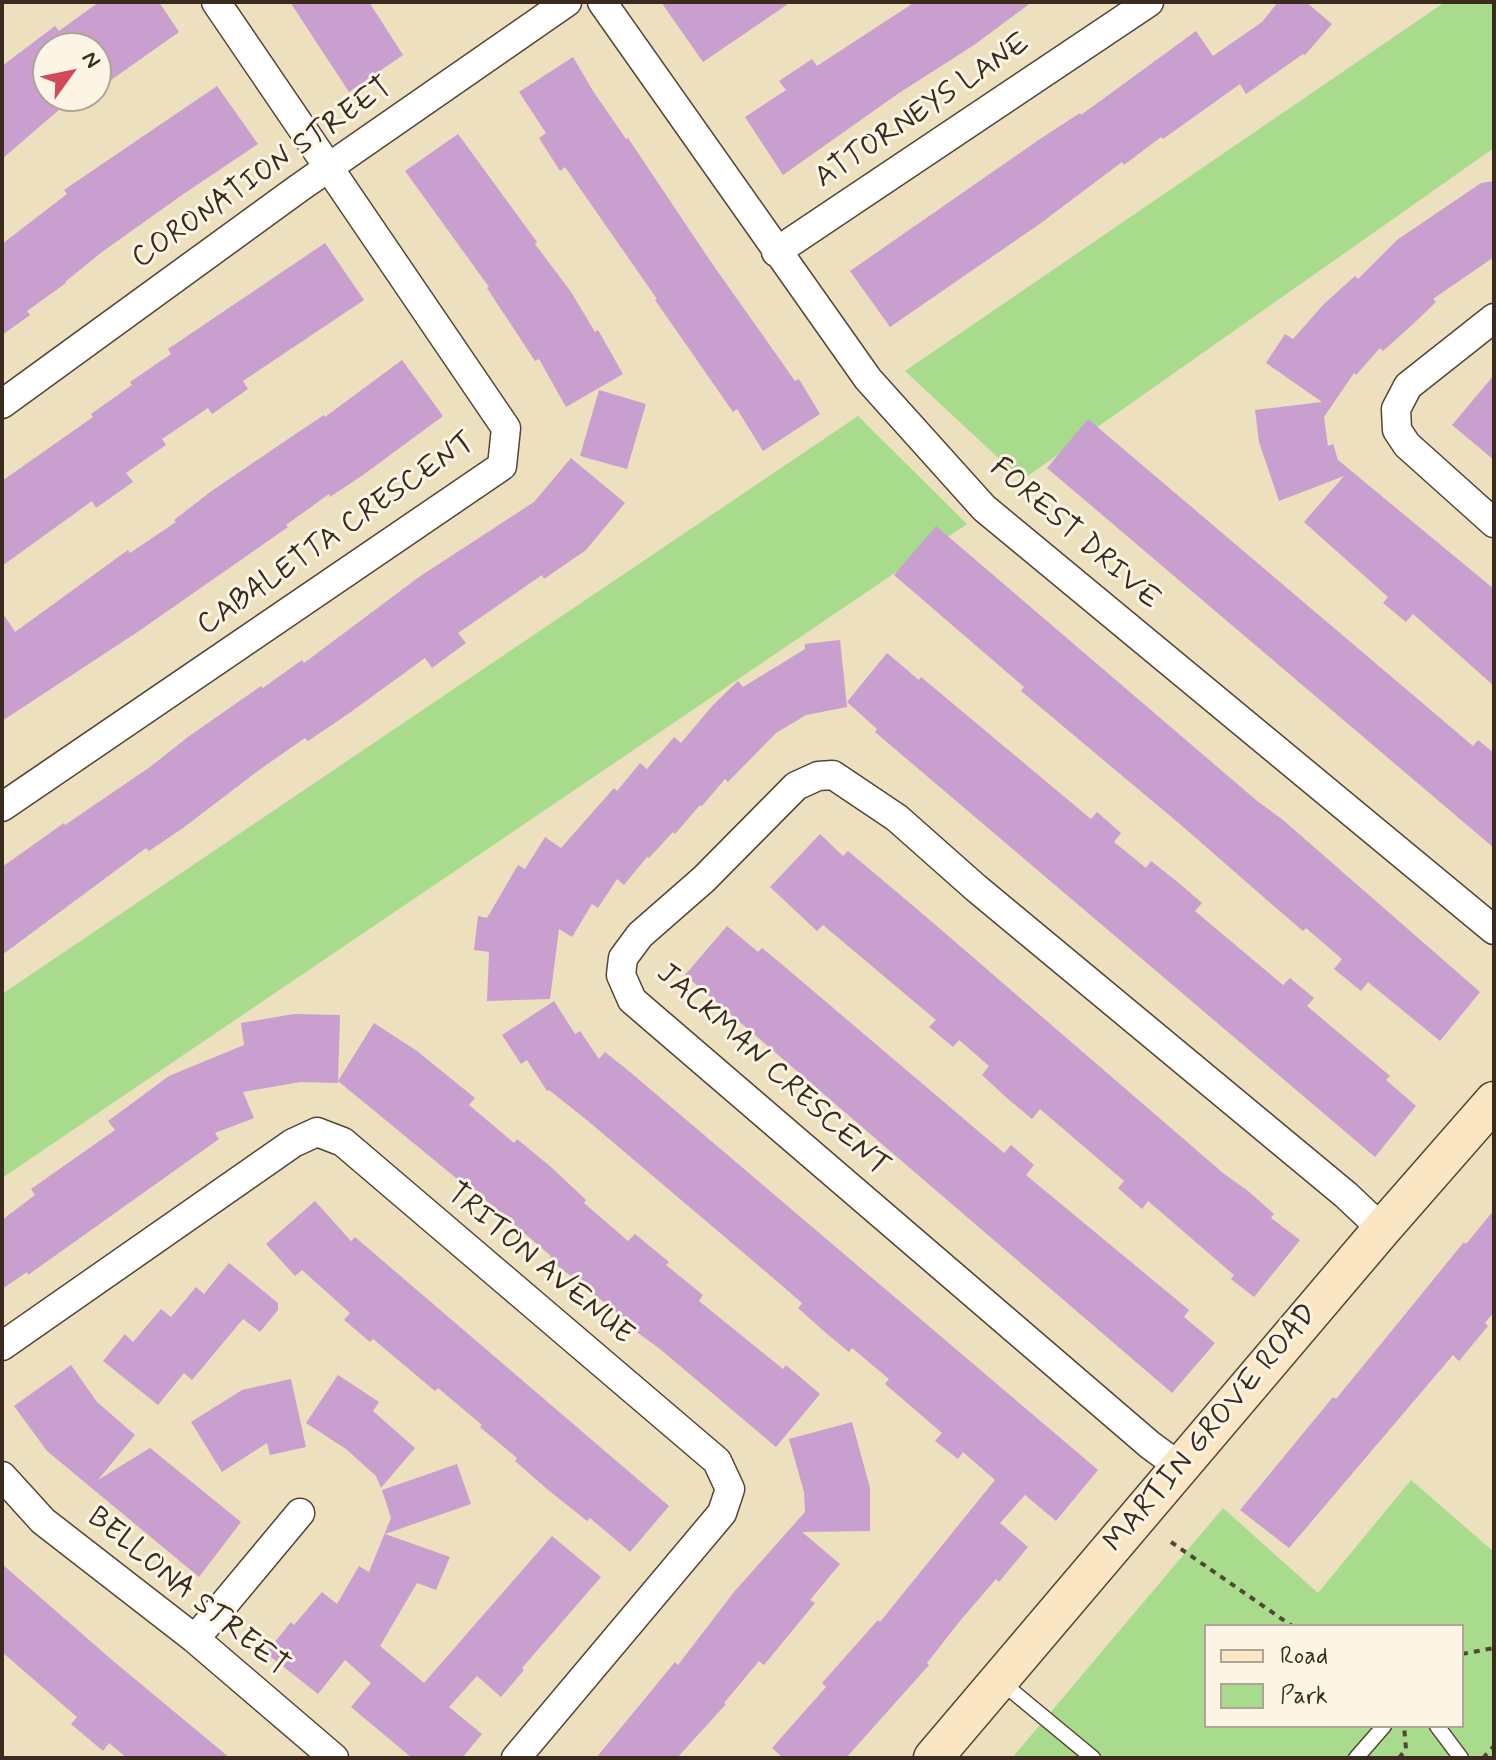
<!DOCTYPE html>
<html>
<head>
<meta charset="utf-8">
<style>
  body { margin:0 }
  #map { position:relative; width:1496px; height:1760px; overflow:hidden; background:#ece0be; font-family:Mynerve,sans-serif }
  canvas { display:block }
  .frame { position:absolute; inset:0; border:4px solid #3b2a1e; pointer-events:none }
  .legend { position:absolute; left:1204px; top:1624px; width:260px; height:104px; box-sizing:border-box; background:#fcf5e5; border:2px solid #afa495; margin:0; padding:10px 14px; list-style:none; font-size:24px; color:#3b2a1e }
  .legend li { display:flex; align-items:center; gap:16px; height:40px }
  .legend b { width:40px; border:2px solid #afa495 }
  .north { position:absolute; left:32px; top:32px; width:80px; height:80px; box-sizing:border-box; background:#fcf5e5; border:2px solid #afa495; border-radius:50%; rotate:57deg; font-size:22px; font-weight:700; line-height:32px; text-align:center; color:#3b2a1e }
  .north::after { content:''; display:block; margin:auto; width:28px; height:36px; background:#d1495b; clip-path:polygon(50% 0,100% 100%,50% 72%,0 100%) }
</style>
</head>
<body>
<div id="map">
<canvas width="1496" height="1760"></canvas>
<div class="frame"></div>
<ul class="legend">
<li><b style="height:10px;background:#fbe6c4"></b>Road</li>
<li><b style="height:22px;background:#a8dc8c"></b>Park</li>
</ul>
<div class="north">N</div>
</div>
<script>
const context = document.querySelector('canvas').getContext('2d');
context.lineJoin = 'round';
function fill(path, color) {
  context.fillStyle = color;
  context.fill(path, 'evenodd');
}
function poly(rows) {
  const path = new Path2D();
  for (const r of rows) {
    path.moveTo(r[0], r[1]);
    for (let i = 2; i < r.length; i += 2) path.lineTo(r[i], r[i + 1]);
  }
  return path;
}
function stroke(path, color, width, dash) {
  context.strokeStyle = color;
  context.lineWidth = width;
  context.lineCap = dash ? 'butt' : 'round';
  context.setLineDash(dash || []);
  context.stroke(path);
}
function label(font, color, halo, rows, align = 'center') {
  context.font = font + ' Mynerve,sans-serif';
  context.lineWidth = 6;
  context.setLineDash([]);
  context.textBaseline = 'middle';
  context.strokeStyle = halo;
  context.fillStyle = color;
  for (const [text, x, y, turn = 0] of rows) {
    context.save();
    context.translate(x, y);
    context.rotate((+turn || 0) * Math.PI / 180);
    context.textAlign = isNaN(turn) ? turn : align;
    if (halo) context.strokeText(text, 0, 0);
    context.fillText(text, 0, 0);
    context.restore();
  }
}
const green = poly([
  [1445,2,1494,2,1494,148,1022,480,905,371],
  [858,416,967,524,2,1178,2,994],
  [1411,1480,1494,1552,1494,1758,1012,1758,1223,1508,1318,1593],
  [1206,1626,1462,1626,1462,1726,1206,1726]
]);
const building = poly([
  [99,2,159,2,179,32,104,85,96,74,96,48,48,48,48,96,75,96,2,159,2,66,55,26,59,31],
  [290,2,369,2,403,55,349,92],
  [661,2,791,2,703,62],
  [915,2,1032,2,974,45,899,93,783,175,745,117,786,90,779,81,812,59,817,66],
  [1278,2,1306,2,1332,24,1305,55,1303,54,1246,94,1240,84,1163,139,1161,137,1124,165,1122,162,1041,223,890,327,850,271,1040,139,1080,113,1081,115,1196,31,1213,56,1262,22],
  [573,57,593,91,626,139,628,138,711,262,795,381,799,379,820,414,763,451,737,409,733,412,655,300,657,299,565,167,560,171,539,138,546,133,519,92],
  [217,86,258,144,182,195,102,252,65,282,66,283,27,311,30,315,2,335,2,244,67,194,64,190],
  [458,134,537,242,535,244,571,292,595,332,598,330,623,374,566,407,539,359,535,361,487,288,489,287,405,171],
  [1494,181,1494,257,1433,299,1436,302,1411,326,1383,351,1380,348,1356,375,1354,373,1324,417,1328,446,1333,444,1338,460,1494,589,1494,686,1413,614,1406,622,1383,603,1388,597,1304,522,1344,476,1279,501,1259,442,1255,410,1322,402,1266,363,1285,334,1293,339,1324,304,1355,276,1358,279,1397,240,1481,183],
  [325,243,364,300,243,381,248,389,212,414,208,408,162,439,166,445,126,473,133,482,96,508,92,501,2,566,2,481,93,417,91,414,132,385,130,382,171,354,168,349],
  [402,360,443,416,363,475,330,497,329,494,286,525,288,527,139,631,2,721,2,612,15,632,128,550,130,553,176,522,174,520,213,490,291,437,324,415,325,417],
  [1494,375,1494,460,1452,425],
  [599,390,646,404,627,469,580,456],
  [1088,419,1473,746,1478,740,1494,753,1494,848,1047,468],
  [571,458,625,503,586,550,544,579,542,575,458,633,466,643,432,668,425,658,348,714,308,741,305,738,259,770,183,828,149,851,146,848,2,955,2,867,64,823,65,825,150,767,188,737,261,686,263,688,302,660,304,663,419,577,534,502],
  [936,526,1256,800,1283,820,1480,992,1440,1041,1368,982,1361,991,1334,969,1342,959,1306,928,1303,931,1276,908,1181,825,1021,691,1024,687,894,575],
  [840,640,847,707,806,715,776,733,728,782,725,779,702,806,700,805,675,834,673,832,649,858,647,857,624,885,617,879,598,908,592,904,572,937,559,929,550,999,487,1001,489,952,474,950,478,916,487,918,518,865,525,869,545,837,561,848,614,788,617,791,640,763,647,769,674,737,681,743,713,705,738,681,743,687,805,649,805,644],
  [887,653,919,680,921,677,1091,819,1097,812,1121,833,1114,842,1146,868,1151,861,1180,884,1202,903,1195,911,1283,985,1290,978,1314,998,1307,1006,1390,1076,1386,1080,1416,1106,1375,1157,875,732,877,729,847,702],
  [820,834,843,856,848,851,924,915,1223,1173,1248,1191,1274,1214,1271,1218,1300,1240,1254,1297,1231,1279,1234,1275,1148,1201,1142,1209,1118,1188,1124,1181,1040,1109,1032,1119,1008,1099,982,1075,989,1066,959,1040,953,1047,929,1027,936,1020,823,925,817,931,770,887],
  [727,926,758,952,762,948,785,967,1004,1153,1011,1145,1034,1165,1026,1175,1189,1310,1184,1317,1215,1343,1172,1393,685,975],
  [554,1001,575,1034,580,1031,599,1059,605,1052,630,1072,1098,1470,1056,1521,1025,1495,1000,1523,1028,1547,999,1582,996,1579,959,1622,927,1663,929,1665,846,1758,783,1758,772,1748,826,1687,822,1683,878,1620,880,1622,995,1480,963,1452,958,1459,935,1441,942,1433,885,1384,889,1379,852,1348,849,1352,826,1333,798,1308,802,1303,772,1277,588,1121,549,1090,547,1091,527,1060,521,1064,502,1035],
  [294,1014,340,1015,338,1083,300,1082,243,1092,254,1118,215,1133,219,1139,28,1275,27,1272,2,1289,2,1220,35,1195,31,1189,115,1130,108,1121,169,1076,244,1045,241,1023],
  [374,1023,417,1051,475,1098,469,1105,514,1143,517,1139,551,1167,586,1200,584,1203,628,1241,635,1234,669,1262,666,1265,703,1295,699,1301,783,1369,786,1365,820,1394,776,1447,660,1349,626,1324,628,1321,549,1259,551,1256,468,1185,467,1187,338,1081],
  [315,1201,351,1241,355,1237,669,1506,630,1552,590,1518,587,1521,547,1489,515,1461,517,1458,480,1427,482,1425,438,1388,435,1391,373,1339,370,1342,344,1320,350,1313,302,1270,295,1276,266,1244],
  [1494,1210,1494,1312,1485,1323,1488,1326,1459,1361,1453,1355,1289,1548,1240,1510,1333,1397,1336,1399,1464,1242,1466,1244],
  [229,1263,278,1303,278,1310,260,1332,243,1319,192,1380,184,1373,158,1405,103,1361,125,1334,133,1342,161,1309,171,1317,196,1287,204,1294],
  [71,1365,97,1402,135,1435,98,1480,150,1448,241,1522,199,1577,47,1451,14,1406],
  [338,1375,379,1402,373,1411,415,1448,381,1488,376,1476,346,1449,306,1423],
  [291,1379,306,1447,270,1455,267,1443,222,1472,191,1422,242,1390],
  [852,1422,870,1488,870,1531,802,1532,840,1564,810,1600,815,1603,764,1665,759,1661,724,1703,726,1704,677,1758,596,1758,675,1662,678,1665,734,1592,805,1512,804,1492,789,1439],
  [457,1464,471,1504,385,1534,450,1557,436,1590,417,1583,380,1646,424,1683,552,1536,601,1577,522,1668,524,1670,501,1697,477,1676,449,1707,482,1734,462,1758,412,1758,351,1707,371,1683,345,1660,318,1694,266,1653,291,1622,294,1625,322,1592,337,1604,359,1566,369,1572,391,1518,382,1490],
  [2,1564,112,1660,230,1758,127,1758,109,1743,103,1751,71,1724,77,1717,2,1652]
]);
const path = poly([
  [1171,1542,1292,1626],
  [1462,1654,1494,1648],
  [1399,1758,1406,1749,1404,1726],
  [1483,1758,1494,1746]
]);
const lane = poly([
  [1000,1681,1093,1758],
  [1437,1726,1461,1758],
  [1356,1758,1384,1726]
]);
const street = poly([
  [602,2,868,379,984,508,1494,930],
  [776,252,1149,2],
  [1494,318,1408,386,1396,409,1397,430,1407,445,1494,523],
  [2,404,299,188,567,2],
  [2,807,502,466,506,428,216,2],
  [2,1346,293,1143,317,1132,343,1142,717,1461,730,1489,722,1513,516,1758],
  [1180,1467,1150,1445,632,1000,621,975,623,958,640,935,704,879,796,786,818,776,833,775,897,818,976,888,1346,1195,1382,1229],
  [2,1476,43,1521,195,1639,334,1758],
  [195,1639,300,1513]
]);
const secondary = poly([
  [933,1758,1382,1229,1494,1101]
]);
const streetNames = [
  ["ATTORNEYS LANE",923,112,-34],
  ["CORONATION STREET",263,174,-35],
  ["CABALETTA CRESCENT",337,535,-35],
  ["FOREST DRIVE",1074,535,41],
  ["JACKMAN CRESCENT",772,1071,42],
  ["TRITON AVENUE",539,1265,40],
  ["MARTIN GROVE ROAD",1212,1429,-50],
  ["BELLONA STREET",187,1593,39]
];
fill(green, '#a8dc8c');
fill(building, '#c89fce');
stroke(lane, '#564536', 17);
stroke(street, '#564536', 31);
stroke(secondary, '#564536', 41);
stroke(path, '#564536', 4, [6, 6]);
stroke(lane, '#fff', 14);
stroke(street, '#fff', 28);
stroke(secondary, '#fbe6c4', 38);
label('30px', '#3b2a1e', '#fcf5e5', streetNames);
</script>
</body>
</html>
